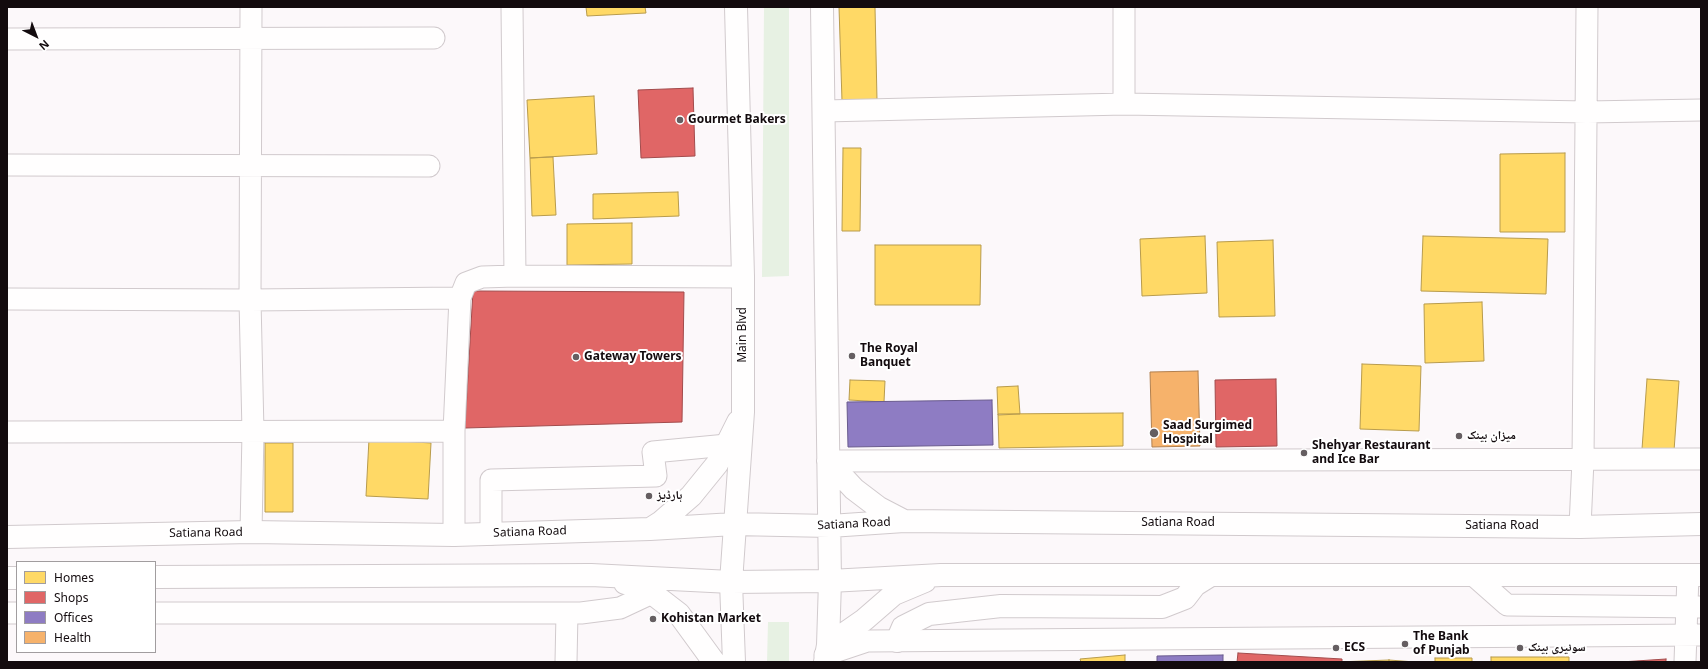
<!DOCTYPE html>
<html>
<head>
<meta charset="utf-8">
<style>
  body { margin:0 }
  #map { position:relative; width:1708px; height:669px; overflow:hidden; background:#fcf8fa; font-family:"Noto Sans",sans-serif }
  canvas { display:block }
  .frame { position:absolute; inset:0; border:8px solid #130b0e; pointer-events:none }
  .legend { position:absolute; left:16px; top:561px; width:140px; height:92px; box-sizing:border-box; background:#fff; border:1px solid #a19d9f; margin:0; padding:5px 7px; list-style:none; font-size:12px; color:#130b0e }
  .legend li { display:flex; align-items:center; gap:8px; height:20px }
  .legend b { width:20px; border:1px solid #a19d9f }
  .north { position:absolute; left:16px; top:16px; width:40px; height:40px; -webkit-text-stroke:3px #fff; paint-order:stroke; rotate:138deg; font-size:11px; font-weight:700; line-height:16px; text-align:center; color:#130b0e }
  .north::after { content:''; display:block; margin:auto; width:14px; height:18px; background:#130b0e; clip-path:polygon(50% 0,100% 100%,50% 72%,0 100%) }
</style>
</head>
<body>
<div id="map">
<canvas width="1708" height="669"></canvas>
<div class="frame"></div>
<ul class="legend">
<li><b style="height:11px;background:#ffd966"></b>Homes</li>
<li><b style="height:11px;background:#e06666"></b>Shops</li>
<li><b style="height:11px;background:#8e7cc3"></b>Offices</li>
<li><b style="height:11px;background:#f6b26b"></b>Health</li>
</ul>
<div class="north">N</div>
</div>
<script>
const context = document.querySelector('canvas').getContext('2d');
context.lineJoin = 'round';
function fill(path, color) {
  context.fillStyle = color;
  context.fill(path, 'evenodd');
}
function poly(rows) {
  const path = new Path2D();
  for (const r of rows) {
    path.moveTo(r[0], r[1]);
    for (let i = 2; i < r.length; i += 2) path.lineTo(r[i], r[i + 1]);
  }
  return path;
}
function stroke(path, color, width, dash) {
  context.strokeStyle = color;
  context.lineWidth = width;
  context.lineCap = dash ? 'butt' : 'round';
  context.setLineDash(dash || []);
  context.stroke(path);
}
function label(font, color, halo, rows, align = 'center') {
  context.font = font + ' "Noto Sans","Noto Naskh Arabic",sans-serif';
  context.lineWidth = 4;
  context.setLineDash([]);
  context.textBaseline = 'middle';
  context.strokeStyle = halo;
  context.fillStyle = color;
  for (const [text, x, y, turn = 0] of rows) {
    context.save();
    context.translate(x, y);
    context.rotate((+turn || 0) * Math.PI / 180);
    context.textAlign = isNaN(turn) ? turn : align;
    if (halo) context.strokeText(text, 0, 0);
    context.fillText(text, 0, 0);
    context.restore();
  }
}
const green = poly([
  [764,7,789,7,789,276,762,277],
  [768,622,789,622,789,662,767,662]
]);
const homes = poly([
  [586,7,645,7,646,13,587,16,586,7],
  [839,7,875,7,877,100,842,101,839,7],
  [594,96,597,154,530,158,527,100,594,96],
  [843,148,861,148,860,231,842,231,843,148],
  [1565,153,1565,232,1500,232,1500,154,1565,153],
  [553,157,556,215,532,216,530,158,553,157],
  [678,192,679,216,593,219,593,194,678,192],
  [632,223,632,264,567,265,567,224,632,223],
  [1205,236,1207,293,1142,296,1140,239,1205,236],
  [1423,236,1548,239,1546,294,1421,291,1423,236],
  [1273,240,1275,316,1219,317,1217,242,1273,240],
  [875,245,981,245,980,305,875,305,875,245],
  [1482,302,1484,361,1425,363,1424,304,1482,302],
  [1362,364,1421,366,1419,431,1360,429,1362,364],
  [1647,379,1679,381,1674,451,1642,449,1647,379],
  [850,380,885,381,884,402,849,400,850,380],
  [1018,386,1020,414,998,415,997,387,1018,386],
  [1123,413,1123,446,999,448,998,414,1123,413],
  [369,439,431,443,428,499,366,496,369,439],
  [265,443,293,443,293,512,265,512,265,443],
  [1125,655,1125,662,1081,662,1080,659,1125,655],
  [1491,657,1569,657,1569,662,1491,662,1491,657],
  [1435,658,1472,658,1472,662,1435,662,1435,658],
  [1389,660,1389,662,1337,662,1389,660],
  [1389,660,1415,662,1389,662,1389,660]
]);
const shops = poly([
  [693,88,695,156,641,158,638,90,693,88],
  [473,291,684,292,682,422,465,428,473,291],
  [1276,379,1277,446,1216,447,1215,380,1276,379],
  [1238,653,1342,659,1342,662,1237,662,1238,653],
  [1666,659,1666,662,1621,662,1666,659]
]);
const offices = poly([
  [992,400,993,445,848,447,847,402,992,400],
  [1223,655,1223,662,1157,662,1157,656,1223,655]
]);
const health = poly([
  [1198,371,1200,446,1152,447,1150,372,1198,371]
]);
const minor = poly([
  [512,7,515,276],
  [7,39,434,38],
  [1124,104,1124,7],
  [824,111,1124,104,1587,112,1701,110],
  [7,165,429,166],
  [7,299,250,300,460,298],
  [7,432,454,431],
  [828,461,1701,459],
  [1580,527,1583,460,1587,7],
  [251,532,253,432,250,300,251,7],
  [491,534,491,480,656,476,653,452,727,445],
  [454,535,454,431,460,298,466,283,482,277,515,276,743,277],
  [1473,575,1507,605,1701,607],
  [7,613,17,613],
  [155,613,581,613,620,608,652,593],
  [825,655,867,641,1701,635],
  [566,662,567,613],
  [1685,662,1688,575]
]);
const major = poly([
  [822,7,830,581,828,645,825,662],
  [828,461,854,489,879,508,904,521],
  [650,529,661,522,691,496,717,464,738,422],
  [7,537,251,532,454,535,650,529,734,524,830,526,904,521,1580,527,1701,524],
  [155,577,591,575,731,582,830,581,941,575,1701,575],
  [7,578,17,578],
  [625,583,644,587,679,614,714,662],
  [897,641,903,627,929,614,1001,606,1162,607,1185,598,1195,585,1211,575],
  [828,645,864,620,894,594,925,581],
  [734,662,731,582,743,412,743,277,736,7]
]);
const markers = [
  [680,120,4,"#655e61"],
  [852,356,4,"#655e61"],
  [576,357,4,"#655e61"],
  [1154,433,5,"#655e61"],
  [1459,436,4,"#655e61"],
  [1304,453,4,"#655e61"],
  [649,496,4,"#655e61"],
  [653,619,4,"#655e61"],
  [1405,644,4,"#655e61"],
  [1336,648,4,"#655e61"],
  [1520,648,4,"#655e61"]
];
const poiNames = [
  ["Gourmet Bakers",688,120],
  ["The Royal",860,349],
  ["Banquet",860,363],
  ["Gateway Towers",584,357],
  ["Saad Surgimed",1163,426],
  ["Hospital",1163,440],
  ["میزان بینک",1467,436],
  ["Shehyar Restaurant",1312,446],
  ["and Ice Bar",1312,460],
  ["ہارڈیز",657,496],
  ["Kohistan Market",661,619],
  ["The Bank",1413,637],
  ["of Punjab",1413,651],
  ["ECS",1344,648],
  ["سونیری بینک",1528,648]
];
const streetNames = [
  ["Main Blvd",743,335,-90],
  ["Satiana Road",1178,523],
  ["Satiana Road",854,524,-3],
  ["Satiana Road",1502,526],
  ["Satiana Road",530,532,-2],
  ["Satiana Road",206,533,-1]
];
fill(green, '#e7f1e3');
fill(homes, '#ffd966');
stroke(homes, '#b89b4c', 1);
fill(shops, '#e06666');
stroke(shops, '#a24b4c', 1);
fill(offices, '#8e7cc3');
stroke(offices, '#695a8d', 1);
fill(health, '#f6b26b');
stroke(health, '#b2804f', 1);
stroke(minor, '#d1cacd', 23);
stroke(major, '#d1cacd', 24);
stroke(minor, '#fffefe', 21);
stroke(major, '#fffefe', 22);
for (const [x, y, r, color] of markers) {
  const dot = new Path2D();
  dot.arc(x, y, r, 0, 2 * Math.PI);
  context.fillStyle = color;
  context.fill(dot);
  stroke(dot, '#fff', 1.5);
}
label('bold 12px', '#130b0e', '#fff', poiNames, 'left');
label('12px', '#130b0e', '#fff', streetNames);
</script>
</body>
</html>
